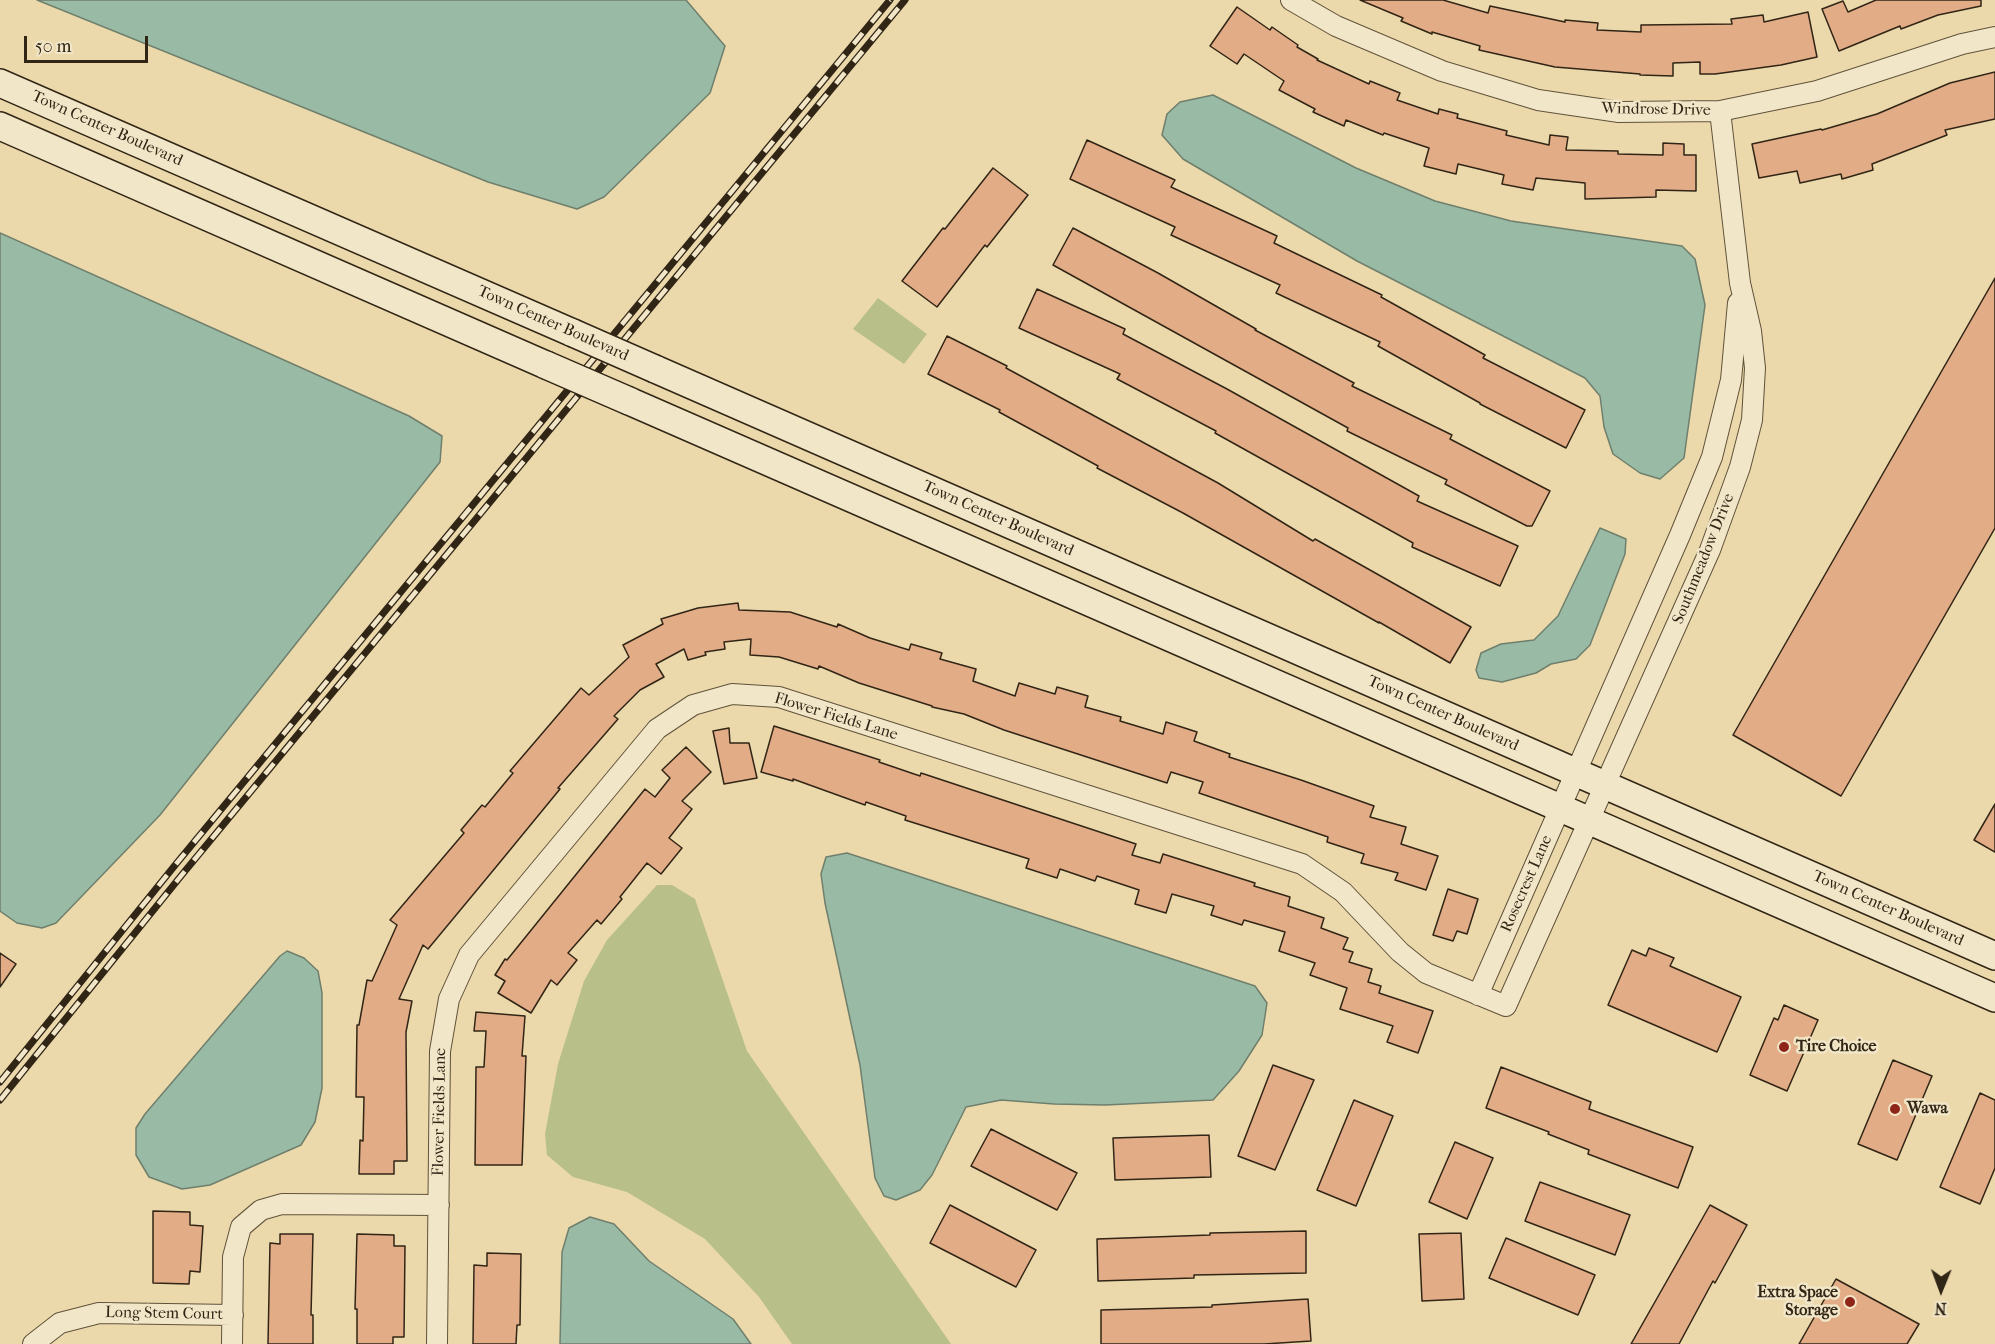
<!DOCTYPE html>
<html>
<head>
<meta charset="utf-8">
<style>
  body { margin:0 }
  #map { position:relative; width:1995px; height:1344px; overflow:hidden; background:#ebd9ab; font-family:"IM FELL French Canon",serif }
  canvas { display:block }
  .north { position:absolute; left:1911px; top:1260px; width:60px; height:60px; -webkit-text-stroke:4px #f2e6c8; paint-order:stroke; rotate:181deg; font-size:16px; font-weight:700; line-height:24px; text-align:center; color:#312516 }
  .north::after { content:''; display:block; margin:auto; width:21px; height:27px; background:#312516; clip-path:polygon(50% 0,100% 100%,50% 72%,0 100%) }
  .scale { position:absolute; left:24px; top:36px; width:124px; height:27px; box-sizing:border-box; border:3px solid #312516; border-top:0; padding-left:8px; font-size:18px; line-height:21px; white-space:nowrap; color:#312516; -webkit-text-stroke:4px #f2e6c8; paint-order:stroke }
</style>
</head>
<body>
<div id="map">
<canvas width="1995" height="1344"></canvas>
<div class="north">N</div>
<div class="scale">50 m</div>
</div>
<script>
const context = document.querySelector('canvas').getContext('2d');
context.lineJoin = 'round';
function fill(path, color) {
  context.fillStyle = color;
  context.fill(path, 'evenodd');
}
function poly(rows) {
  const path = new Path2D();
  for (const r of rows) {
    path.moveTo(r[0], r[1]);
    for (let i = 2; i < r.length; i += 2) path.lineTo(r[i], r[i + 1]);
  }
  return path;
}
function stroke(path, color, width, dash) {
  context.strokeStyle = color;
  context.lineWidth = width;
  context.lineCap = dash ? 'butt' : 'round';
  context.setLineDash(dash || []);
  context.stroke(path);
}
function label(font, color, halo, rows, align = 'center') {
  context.font = font + ' "IM FELL French Canon",serif';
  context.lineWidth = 5;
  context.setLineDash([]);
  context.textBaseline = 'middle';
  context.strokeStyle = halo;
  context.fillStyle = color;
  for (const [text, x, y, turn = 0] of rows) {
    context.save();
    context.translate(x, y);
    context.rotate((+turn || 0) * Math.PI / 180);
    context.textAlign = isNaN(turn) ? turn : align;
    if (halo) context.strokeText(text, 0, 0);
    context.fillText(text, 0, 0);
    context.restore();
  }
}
const green = poly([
  [878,298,927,334,904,364,853,329],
  [657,885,672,885,695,899,747,1051,951,1344,792,1344,759,1297,705,1239,627,1192,573,1177,547,1155,545,1134,558,1064,584,981,607,940]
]);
const water = poly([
  [37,0,686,0,725,46,710,93,604,197,577,209,488,182,37,0],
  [1213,95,1356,168,1435,201,1511,221,1682,246,1695,259,1705,305,1684,458,1660,479,1640,473,1613,454,1604,427,1600,396,1585,378,1357,261,1183,159,1162,135,1167,114,1180,102,1213,95],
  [0,233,409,416,442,436,440,462,160,815,56,923,42,928,17,923,0,911,0,233],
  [1600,528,1626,539,1625,554,1590,645,1576,659,1551,664,1536,673,1502,682,1479,678,1476,670,1481,653,1501,644,1534,640,1558,616,1600,528],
  [847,853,1255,986,1267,1003,1262,1035,1239,1071,1213,1100,1105,1105,1054,1104,1001,1100,966,1107,932,1175,920,1190,896,1200,884,1196,875,1178,860,1065,825,903,821,874,826,857,847,853],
  [287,951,304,958,318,971,322,993,322,1088,315,1122,301,1145,210,1185,182,1189,149,1177,136,1155,136,1128,145,1114,280,956,287,951],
  [590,1217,614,1224,649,1261,733,1319,751,1344,560,1344,562,1252,569,1228,590,1217]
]);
const building = poly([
  [1360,0,1443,0,1488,13,1490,6,1565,22,1565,20,1598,23,1597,30,1641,32,1641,25,1732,24,1731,19,1763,15,1764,22,1808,12,1817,57,1781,65,1715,74,1700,74,1700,62,1673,63,1673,76,1640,75,1640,74,1555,67,1479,50,1480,46,1432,32,1432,34,1401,21,1403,18,1360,0],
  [1876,0,1981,0,1981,6,1938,15,1901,29,1900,26,1839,51,1822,9,1843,1,1848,12,1876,0],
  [1237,7,1270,30,1272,27,1298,45,1297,47,1318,59,1317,60,1369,84,1370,81,1400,93,1397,100,1438,114,1439,109,1458,114,1457,118,1507,131,1506,135,1549,145,1550,135,1568,137,1566,150,1618,151,1618,154,1663,155,1663,143,1684,144,1684,155,1696,155,1696,191,1656,190,1656,197,1585,199,1585,183,1536,178,1533,190,1502,184,1504,175,1458,164,1456,174,1424,166,1429,148,1384,133,1383,135,1346,120,1344,126,1313,112,1315,109,1279,90,1284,81,1244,54,1237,64,1210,46,1237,7],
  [1995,72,1995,119,1945,130,1947,135,1872,164,1873,170,1842,179,1841,174,1800,183,1797,171,1759,178,1752,144,1821,129,1822,130,1877,114,1950,83,1995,72],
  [1087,140,1175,180,1171,187,1277,236,1274,243,1382,295,1381,297,1485,355,1483,358,1585,410,1566,448,1480,404,1480,403,1378,346,1380,342,1276,293,1280,285,1171,235,1175,227,1070,179,1087,140],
  [993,168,1028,195,987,247,985,245,937,307,902,281,943,228,945,229,993,168],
  [1073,228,1158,273,1256,329,1255,330,1354,383,1352,386,1452,435,1450,439,1550,491,1532,526,1527,526,1445,484,1447,480,1347,431,1348,428,1053,265,1073,228],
  [1995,278,1995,528,1841,796,1733,735,1995,278],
  [1037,289,1125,329,1123,334,1227,389,1419,496,1417,501,1518,546,1500,586,1412,547,1413,543,1215,433,1216,431,1117,379,1120,374,1019,328,1037,289],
  [947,336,1007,366,1006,368,1218,483,1313,541,1315,539,1471,627,1450,663,1379,622,1379,623,1183,513,1097,468,1098,466,999,412,1000,410,928,374,947,336],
  [738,603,739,610,790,612,837,627,838,624,870,638,909,650,911,644,942,653,940,659,976,669,973,681,1015,696,1019,683,1055,694,1057,687,1088,696,1085,707,1121,717,1120,721,1163,734,1166,722,1197,732,1194,741,1230,754,1229,757,1301,780,1374,806,1370,817,1406,827,1401,844,1438,856,1426,890,1395,880,1398,873,1361,863,1364,854,1327,842,1328,837,1199,793,1203,782,1171,772,1167,783,1004,730,964,714,932,707,932,706,859,683,819,666,818,669,779,657,750,655,751,639,724,642,725,649,705,652,706,655,688,660,684,649,656,664,664,677,640,690,614,716,618,719,558,788,560,789,496,867,428,949,423,945,399,999,412,1001,406,1032,407,1161,394,1161,394,1174,359,1174,360,1140,363,1141,364,1097,356,1097,357,1025,359,1025,367,980,372,981,397,925,390,920,464,833,461,830,482,805,485,807,513,773,510,771,581,688,589,695,629,657,623,645,663,624,661,619,698,608,738,603],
  [774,726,880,760,879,762,920,776,921,773,1136,844,1132,855,1160,863,1163,854,1255,883,1254,886,1290,897,1288,906,1324,918,1321,928,1348,938,1343,949,1353,952,1349,962,1372,969,1368,982,1381,986,1379,993,1433,1011,1418,1053,1387,1042,1393,1026,1340,1009,1347,988,1310,975,1315,963,1279,951,1285,932,1244,920,1242,925,1211,915,1214,906,1172,894,1166,913,1135,904,1139,890,1097,876,1095,881,1060,869,1057,878,1026,868,1029,859,905,820,906,816,866,802,865,805,793,779,793,781,761,772,774,726],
  [729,728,730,743,749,743,757,778,724,784,713,731,729,728],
  [686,747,711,772,682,801,692,809,669,838,682,848,661,874,647,863,620,897,622,899,601,924,597,920,568,953,577,960,557,985,551,980,531,1013,498,993,505,981,495,975,505,959,507,960,645,789,655,797,670,778,662,770,686,747],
  [1995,804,1995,852,1974,840,1995,804],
  [1448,889,1478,899,1467,934,1457,931,1453,941,1433,935,1448,889],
  [1649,948,1674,958,1670,966,1741,997,1717,1052,1608,1005,1632,950,1646,956,1649,948],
  [0,953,16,964,0,987,0,953],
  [1784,1005,1818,1020,1787,1091,1750,1075,1774,1018,1778,1020,1784,1005],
  [476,1012,525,1016,522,1056,526,1056,522,1165,475,1165,476,1067,484,1067,486,1031,474,1031,476,1012],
  [1893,1060,1932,1076,1897,1160,1858,1144,1893,1060],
  [1273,1065,1314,1080,1275,1170,1238,1156,1273,1065],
  [1501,1067,1591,1102,1589,1109,1693,1147,1678,1188,1588,1154,1589,1150,1548,1134,1549,1132,1486,1108,1501,1067],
  [1980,1093,1995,1100,1995,1168,1980,1204,1940,1187,1980,1093],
  [1354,1100,1393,1116,1356,1206,1317,1190,1354,1100],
  [991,1129,1077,1173,1057,1210,971,1166,991,1129],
  [1209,1135,1211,1177,1115,1180,1113,1138,1209,1135],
  [1455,1142,1493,1158,1467,1219,1429,1202,1455,1142],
  [1540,1182,1630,1215,1615,1255,1525,1221,1540,1182],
  [950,1205,1036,1250,1016,1287,930,1243,950,1205],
  [1710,1205,1747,1225,1715,1283,1713,1281,1679,1344,1631,1344,1710,1205],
  [153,1211,190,1212,190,1225,203,1226,200,1272,190,1271,189,1284,153,1283,153,1211],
  [1306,1231,1306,1273,1194,1275,1194,1278,1098,1281,1097,1239,1210,1235,1210,1233,1306,1231],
  [1461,1233,1464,1299,1422,1301,1419,1234,1461,1233],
  [280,1234,313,1234,311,1315,313,1315,313,1344,268,1344,270,1243,280,1244,280,1234],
  [357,1234,394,1235,394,1246,405,1246,404,1337,393,1337,393,1344,357,1344,357,1309,355,1309,357,1234],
  [1506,1238,1595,1275,1578,1315,1489,1278,1506,1238],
  [487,1253,521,1254,520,1325,517,1325,516,1344,473,1344,474,1265,487,1266,487,1253],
  [1836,1279,1919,1324,1907,1344,1799,1344,1836,1279],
  [1308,1299,1311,1341,1264,1344,1101,1344,1101,1310,1212,1307,1212,1305,1308,1299]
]);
const street = poly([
  [1291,0,1336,26,1442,71,1538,100,1619,112,1720,111,1817,91,1962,44,1995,37],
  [1478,995,1680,535,1712,457,1731,380,1738,303],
  [33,1344,60,1323,99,1313,233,1315],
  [232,1344,233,1257,241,1227,261,1210,282,1204,439,1205],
  [437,1344,440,1051,449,999,469,955,657,729,693,705,732,694,779,697,1302,864,1343,892,1400,952,1426,973,1506,1006,1710,550,1740,467,1752,420,1755,368,1751,331,1740,283,1720,111]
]);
const secondary = poly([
  [0,83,573,333],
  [0,126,546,365],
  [655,369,1995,956],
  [629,401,1995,998]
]);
const rail = poly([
  [0,1082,176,864,890,0],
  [0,1100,185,871,905,0]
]);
const secondaryBridge = poly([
  [573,333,655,369],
  [546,365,629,401]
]);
const markers = [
  [1784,1047,6,"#8f2418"],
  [1895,1109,6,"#8f2418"],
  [1850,1302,6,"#8f2418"]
];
const streetNames = [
  ["Windrose Drive",1656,110,1],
  ["Town Center Boulevard",107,129,24],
  ["Town Center Boulevard",553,324,24],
  ["Town Center Boulevard",998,519,24],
  ["Southmeadow Drive",1704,559,-68],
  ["Town Center Boulevard",1443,714,24],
  ["Flower Fields Lane",836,717,17],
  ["Rosecrest Lane",1527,884,-66],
  ["Town Center Boulevard",1888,909,24],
  ["Flower Fields Lane",440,1112,-89],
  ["Long Stem Court",164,1314,1]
];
const poiNames = [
  ["Tire Choice",1796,1047],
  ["Wawa",1907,1109],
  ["Extra Space",1838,1293,"right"],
  ["Storage",1838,1311,"right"]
];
fill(green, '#b8bf88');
fill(water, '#99bba5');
stroke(water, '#6f7f6c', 1.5);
fill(building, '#e2ac86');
stroke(building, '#312516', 1.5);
stroke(street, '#60523b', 22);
stroke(secondary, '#312516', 30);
stroke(street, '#f2e6c8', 20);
stroke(secondary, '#f2e6c8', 27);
stroke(rail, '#312516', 7);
stroke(rail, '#f2e6c8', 4.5, [14]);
stroke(secondaryBridge, '#312516', 30, []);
stroke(secondaryBridge, '#f2e6c8', 27);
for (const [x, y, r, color] of markers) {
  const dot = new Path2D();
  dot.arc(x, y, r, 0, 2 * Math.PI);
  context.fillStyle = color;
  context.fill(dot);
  stroke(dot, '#f2e6c8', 2);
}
label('16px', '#312516', '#f2e6c8', streetNames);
label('bold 16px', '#312516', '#f2e6c8', poiNames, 'left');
</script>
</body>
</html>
